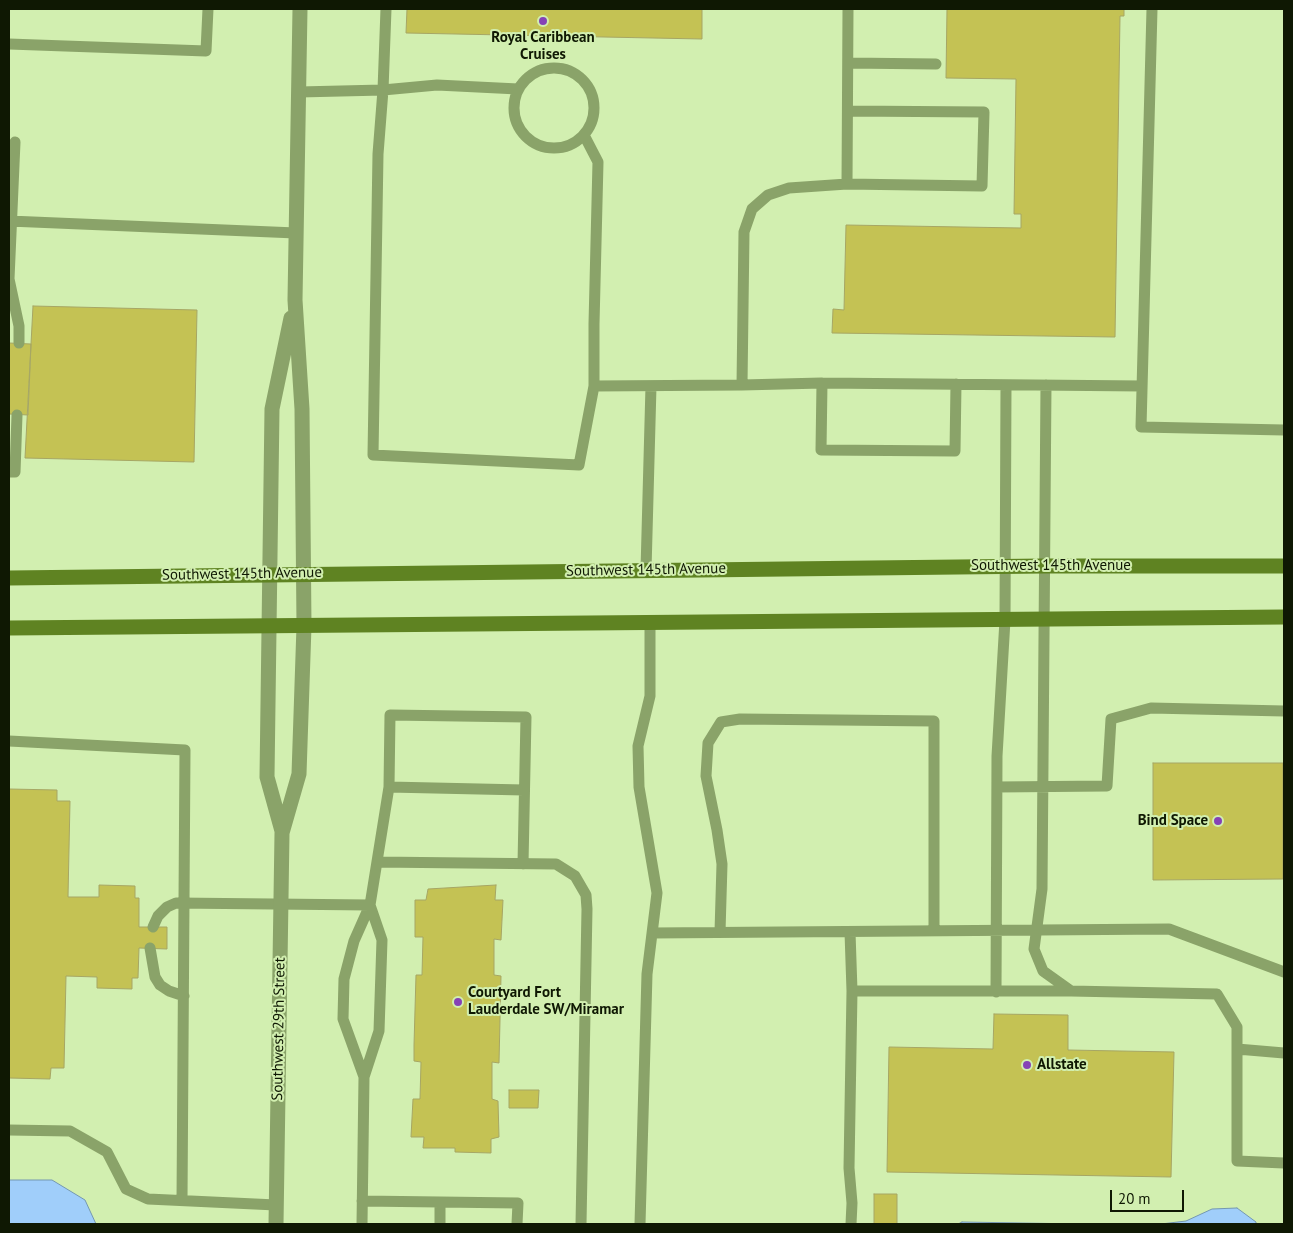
<!DOCTYPE html>
<html>
<head>
<meta charset="utf-8">
<style>
  body { margin:0 }
  #map { position:relative; width:1293px; height:1233px; overflow:hidden; background:#d2efb0; font-family:"PT Sans",sans-serif }
  canvas { display:block }
  .frame { position:absolute; inset:0; border:10px solid #0f1803; pointer-events:none }
  .scale { position:absolute; left:1110px; top:1190px; width:74px; height:22px; box-sizing:border-box; border:2px solid #0f1803; border-top:0; padding-left:6px; font-size:15px; line-height:18px; white-space:nowrap; color:#0f1803; -webkit-text-stroke:4px #d2efb0; paint-order:stroke }
</style>
</head>
<body>
<div id="map">
<canvas width="1293" height="1233"></canvas>
<div class="frame"></div>
<div class="scale">20 m</div>
</div>
<script>
const context = document.querySelector('canvas').getContext('2d');
context.lineJoin = 'round';
function fill(path, color) {
  context.fillStyle = color;
  context.fill(path, 'evenodd');
}
function poly(rows) {
  const path = new Path2D();
  for (const r of rows) {
    if (r.length === 3) {
      path.moveTo(r[0] + r[2], r[1]);
      path.arc(r[0], r[1], r[2], 0, 2 * Math.PI);
      continue;
    }
    path.moveTo(r[0], r[1]);
    for (let i = 2; i < r.length; i += 2) path.lineTo(r[i], r[i + 1]);
  }
  return path;
}
function stroke(path, color, width, dash) {
  context.strokeStyle = color;
  context.lineWidth = width;
  context.lineCap = dash ? 'butt' : 'round';
  context.setLineDash(dash || []);
  context.stroke(path);
}
function label(font, color, halo, rows, align = 'center') {
  context.font = font + ' "PT Sans",sans-serif';
  context.lineWidth = 4;
  context.setLineDash([]);
  context.textBaseline = 'middle';
  context.strokeStyle = halo;
  context.fillStyle = color;
  for (const [text, x, y, turn = 0] of rows) {
    context.save();
    context.translate(x, y);
    context.rotate((+turn || 0) * Math.PI / 180);
    context.textAlign = isNaN(turn) ? turn : align;
    if (halo) context.strokeText(text, 0, 0);
    context.fillText(text, 0, 0);
    context.restore();
  }
}
const water = poly([
  [9,1180,52,1180,85,1200,96,1224,9,1224,9,1180],
  [1237,1208,1256,1222,1256,1224,1161,1224,1186,1221,1212,1209,1237,1208],
  [962,1222,1081,1224,958,1224,962,1222]
]);
const building = poly([
  [407,9,702,9,702,39,406,33,407,9],
  [947,9,1124,9,1124,16,1120,16,1115,337,832,333,833,309,844,310,846,225,1021,228,1021,214,1014,214,1016,79,946,78,947,9],
  [33,306,197,310,194,462,25,458,33,306],
  [9,343,31,344,28,415,9,414,9,343],
  [1153,763,1283,763,1283,879,1153,880,1153,763],
  [9,789,57,790,57,801,70,801,68,897,99,897,99,885,135,886,135,898,139,898,139,927,167,927,167,949,139,948,138,978,132,978,132,989,97,988,97,977,66,976,64,1068,51,1068,50,1079,9,1078,9,789],
  [496,885,495,900,503,900,501,940,494,939,494,975,501,976,499,1063,492,1062,492,1099,498,1101,499,1137,491,1139,491,1153,455,1152,455,1148,423,1148,424,1137,411,1137,413,1099,420,1099,421,1062,414,1061,414,1045,416,975,422,975,423,937,415,937,415,900,426,900,428,889,496,885],
  [994,1014,1068,1015,1068,1050,1174,1052,1171,1177,887,1172,889,1047,993,1049,994,1014],
  [509,1090,539,1090,538,1108,509,1108,509,1090],
  [874,1194,897,1194,897,1224,874,1224,874,1194]
]);
const lane = poly([
  [1152,9,1141,427,1284,430],
  [9,44,206,51,208,9],
  [848,63,936,64],
  [554,108,40],
  [518,89,437,85,383,90,378,154,373,455,579,465,594,386],
  [299,92,383,90,386,9],
  [584,135,598,162,594,324,594,386,742,385,822,383,1142,386],
  [15,142,9,279,19,326,19,343],
  [847,184,848,9],
  [9,221,296,233],
  [822,383,821,450,955,451,956,384],
  [742,385,744,232,752,209,768,195,789,188,847,184,982,186,984,112,848,111],
  [1046,385,1042,889,1034,949,1043,971,1071,991],
  [9,472,15,472,17,415],
  [646,570,651,386],
  [9,741,185,750,182,1200],
  [389,787,524,790],
  [997,787,1107,786,1111,719,1151,708,1284,711],
  [377,862,556,864,575,876,586,895,587,909,581,1224],
  [153,927,158,916,167,907,176,903,370,905],
  [720,932,722,864,717,830,706,776,708,743,721,722,740,719,934,721,934,931],
  [850,932,852,991,849,1168,852,1203,851,1224],
  [652,933,1169,929,1284,972],
  [150,948,155,977,160,985,169,991,184,996],
  [852,991,1071,991,1217,994,1237,1027,1237,1161,1284,1163],
  [996,992,997,756,1005,620,1006,385],
  [1237,1049,1284,1053],
  [364,1077,343,1019,344,979,354,941,370,905,389,787,390,715,526,717,523,864],
  [9,1130,70,1131,107,1152,126,1189,148,1199,276,1205],
  [362,1201,518,1203,517,1224],
  [362,1224,364,1077,379,1031,382,940,370,905],
  [440,1224,440,1202],
  [640,1224,647,974,657,893,639,787,638,746,650,696,650,623]
]);
const street = poly([
  [282,831,267,777,272,409,291,318],
  [276,1224,282,833,299,774,304,626,302,409,295,300,300,9]
]);
const secondary = poly([
  [9,578,1044,566,1284,566],
  [9,628,1284,617]
]);
const markers = [
  [543,21,5,"#8542b6"],
  [1218,821,5,"#8542b6"],
  [458,1002,5,"#8542b6"],
  [1027,1065,5,"#8542b6"]
];
const poiNames = [
  ["Royal Caribbean",543,38,"center"],
  ["Cruises",543,55,"center"],
  ["Bind Space",1208,821,"right"],
  ["Courtyard Fort",468,993],
  ["Lauderdale SW/Miramar",468,1010],
  ["Allstate",1037,1065]
];
const streetNames = [
  ["Southwest 145th Avenue",1051,566],
  ["Southwest 145th Avenue",646,570,-1],
  ["Southwest 145th Avenue",242,574,-1],
  ["Southwest 29th Street",279,1029,-89]
];
fill(water, '#a0cefa');
stroke(water, '#7497b0', 1);
fill(building, '#c4c254');
stroke(building, '#a6a664', 1);
stroke(lane, '#8aa369', 11);
stroke(street, '#8aa369', 15);
stroke(secondary, '#5f8322', 15);
for (const [x, y, r, color] of markers) {
  const dot = new Path2D();
  dot.arc(x, y, r, 0, 2 * Math.PI);
  context.fillStyle = color;
  context.fill(dot);
  stroke(dot, '#d2efb0', 2);
}
label('bold 15px', '#0f1803', '#d2efb0', poiNames, 'left');
label('15px', '#0f1803', '#d2efb0', streetNames);
</script>
</body>
</html>
